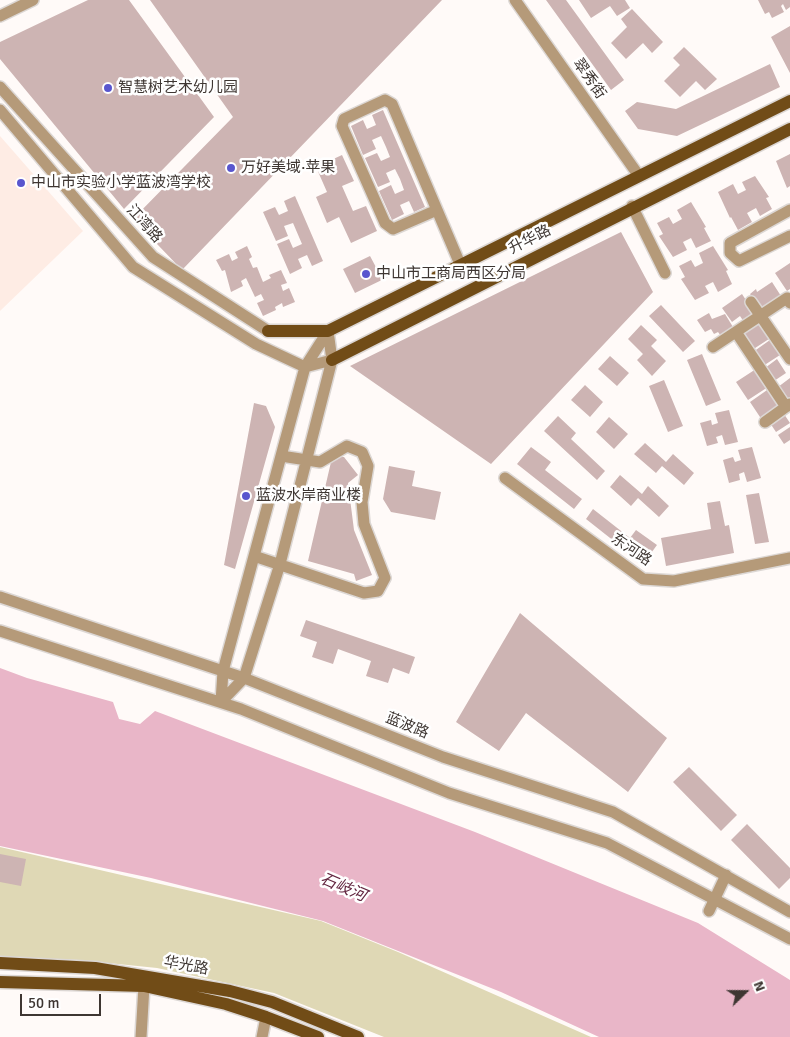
<!DOCTYPE html>
<html>
<head>
<meta charset="utf-8">
<style>
  body { margin:0 }
  #map { position:relative; width:790px; height:1037px; overflow:hidden; background:#fffaf8; font-family:Signika,sans-serif }
  canvas { display:block }
  .north { position:absolute; left:720px; top:967px; width:50px; height:50px; -webkit-text-stroke:4px #fff; paint-order:stroke; rotate:68deg; font-size:14px; font-weight:700; line-height:20px; text-align:center; color:#3e3632 }
  .north::after { content:''; display:block; margin:auto; width:18px; height:22px; background:#3e3632; clip-path:polygon(50% 0,100% 100%,50% 72%,0 100%) }
  .scale { position:absolute; left:20px; top:994px; width:81px; height:22px; box-sizing:border-box; border:2px solid #3e3632; border-top:0; padding-left:6px; font-size:15px; line-height:18px; white-space:nowrap; color:#3e3632; -webkit-text-stroke:4px #fff; paint-order:stroke }
</style>
</head>
<body>
<div id="map">
<canvas width="790" height="1037"></canvas>
<div class="north">N</div>
<div class="scale">50 m</div>
</div>
<script>
const context = document.querySelector('canvas').getContext('2d');
context.lineJoin = 'round';
function fill(path, color) {
  context.fillStyle = color;
  context.fill(path, 'evenodd');
}
function poly(rows) {
  const path = new Path2D();
  for (const r of rows) {
    path.moveTo(r[0], r[1]);
    for (let i = 2; i < r.length; i += 2) path.lineTo(r[i], r[i + 1]);
  }
  return path;
}
function stroke(path, color, width, dash) {
  context.strokeStyle = color;
  context.lineWidth = width;
  context.lineCap = dash ? 'butt' : 'round';
  context.setLineDash(dash || []);
  context.stroke(path);
}
function label(font, color, halo, rows, align = 'center') {
  context.font = font + ' Signika,"Noto Sans SC",sans-serif';
  context.lineWidth = 5;
  context.setLineDash([]);
  context.textBaseline = 'middle';
  context.strokeStyle = halo;
  context.fillStyle = color;
  for (const [text, x, y, turn = 0] of rows) {
    context.save();
    context.translate(x, y);
    context.rotate((+turn || 0) * Math.PI / 180);
    context.textAlign = isNaN(turn) ? turn : align;
    if (halo) context.strokeText(text, 0, 0);
    context.fillText(text, 0, 0);
    context.restore();
  }
}
const built = poly([
  [0,136,83,231,0,311]
]);
const green = poly([
  [0,847,321,921,398,952,591,1037,384,1037,274,993,157,968,79,960,0,957]
]);
const water = poly([
  [0,668,27,678,113,702,119,719,140,724,155,711,475,832,698,923,790,980,790,1037,599,1037,501,992,323,921,151,878,0,846]
]);
const building = poly([
  [88,0,129,0,214,117,124,209,0,59,0,42],
  [150,0,442,0,182,270,133,219,233,117],
  [546,0,566,0,624,80,611,90],
  [579,0,625,0,630,8,617,16,610,6,591,18],
  [758,0,790,0,790,7,786,10,783,4,781,6,784,12,772,18,769,12,765,14],
  [632,9,663,42,652,53,643,43,626,59,611,43,627,27,621,19],
  [790,26,790,73,771,37],
  [684,47,717,79,705,90,696,81,680,97,664,81,680,65,673,58],
  [770,64,780,87,677,136,638,129,625,111,637,102,676,109],
  [383,110,425,207,414,212,409,201,400,205,404,214,392,220,379,191,391,185,395,194,404,190,400,179,395,169,386,173,390,182,378,187,365,158,377,153,381,161,390,157,386,147,381,136,372,140,376,149,363,155,351,126,363,120,367,129,376,125,372,115],
  [790,154,790,186,787,188,776,161],
  [342,155,354,181,342,186,353,211,366,206,377,231,351,243,339,217,327,223,316,197,327,192,316,167],
  [755,176,769,197,766,198,772,209,760,216,756,208,747,213,752,222,738,230,731,217,730,218,718,192,733,184,738,194,746,190,742,182],
  [295,196,323,261,312,266,307,255,298,259,302,268,290,274,277,244,289,239,293,248,302,244,293,223,284,226,288,236,276,241,263,212,275,207,279,215,288,211,284,201],
  [691,202,706,227,704,228,711,241,696,248,691,238,683,242,687,250,673,257,659,236,663,234,657,223,669,217,673,224,682,219,677,210],
  [621,232,653,292,491,464,350,366],
  [247,246,252,257,249,259,253,268,257,267,263,282,271,278,269,275,281,270,287,283,281,285,283,291,289,288,295,302,283,307,282,303,275,307,276,310,263,316,257,303,264,300,261,294,255,297,246,278,241,281,243,286,231,292,225,270,222,271,216,260,229,254,232,261,238,258,235,252],
  [713,246,728,270,726,271,732,284,718,292,713,282,705,286,709,293,695,300,681,279,685,277,679,266,691,260,695,267,703,263,699,253],
  [370,256,378,271,384,268,388,277,355,293,343,269],
  [790,263,790,289,787,291,775,273],
  [772,282,781,296,761,310,750,294,756,289,757,292],
  [742,294,755,314,744,322,740,316,732,322,722,308],
  [661,305,695,341,683,352,649,316],
  [709,313,712,319,725,314,733,327,721,336,718,332,714,334,711,329,705,332,697,320],
  [760,319,772,337,752,350,740,332],
  [641,325,657,340,651,346,666,361,652,376,637,360,643,354,628,339],
  [770,340,780,355,763,366,753,352],
  [702,354,721,400,706,406,687,360],
  [610,356,629,373,617,386,598,369],
  [777,359,786,373,774,381,765,368],
  [756,369,768,387,748,400,736,382],
  [790,378,790,400,788,402,778,387],
  [664,380,683,426,668,432,649,386],
  [585,385,603,402,590,417,571,400],
  [770,388,782,407,762,420,750,402],
  [254,403,266,406,275,427,235,569,224,565],
  [729,410,738,442,725,445,722,435,716,437,718,443,707,446,700,423,711,420,712,425,718,423,715,413],
  [784,414,790,423,776,432,770,423],
  [558,416,576,433,571,439,605,471,597,480,544,431],
  [609,417,628,434,614,449,596,432],
  [790,427,790,440,784,444,778,435],
  [645,443,666,462,673,454,694,473,684,485,662,466,656,473,634,454],
  [531,447,551,462,545,470,582,499,574,509,517,464],
  [752,447,761,478,747,482,744,472,739,474,740,480,729,483,723,460,733,457,735,462,741,460,738,450],
  [340,457,344,457,358,475,348,483,354,530,372,575,356,581,354,574,308,561,331,462],
  [389,466,415,471,412,486,441,492,435,520,391,512,383,499],
  [620,475,642,494,648,486,669,506,659,517,638,498,631,506,610,487],
  [759,493,769,542,755,544,746,495],
  [720,501,725,526,729,525,734,553,666,566,661,538,711,529,707,503],
  [593,509,630,538,636,530,657,545,643,564,586,519],
  [520,613,667,738,628,792,526,713,499,751,456,722],
  [306,620,415,657,409,674,393,668,388,683,366,676,371,661,338,649,333,664,312,657,317,642,300,636],
  [689,767,737,815,721,831,673,782],
  [747,824,790,868,790,878,779,889,731,840],
  [0,854,26,859,21,886,0,882]
]);
const minor = poly([
  [515,0,639,176],
  [0,16,33,0],
  [0,87,153,257,268,331],
  [0,110,133,267,256,344,305,367,332,360],
  [632,206,665,273],
  [437,210,393,229,385,223,342,126,344,119,385,100,392,104,437,210,460,264],
  [790,210,730,243,730,253,739,261,790,236],
  [751,302,790,359],
  [328,331,332,360,280,564,244,678,221,702,223,671,305,367,328,331],
  [736,332,786,407],
  [713,347,787,298,790,303],
  [765,422,790,404],
  [505,478,643,579,674,581,790,558],
  [254,556,364,593,378,591,385,578,364,524,362,502,368,466,362,452,347,446,320,462,281,456],
  [0,597,244,678,443,757,613,812,790,912],
  [0,631,241,709,449,793,607,843,790,939],
  [709,911,726,875],
  [141,1037,144,986],
  [262,1037,266,1017]
]);
const major = poly([
  [268,331,328,331,790,101],
  [332,360,790,129],
  [0,963,95,968,230,991,272,1002,358,1037],
  [0,982,144,986,226,1004,266,1017,318,1037]
]);
const markers = [
  [108,88,5,"#5956ce"],
  [231,168,5,"#5956ce"],
  [21,183,5,"#5956ce"],
  [366,274,5,"#5956ce"],
  [246,496,5,"#5956ce"]
];
const streetNames = [
  ["翠秀街",589,79,55],
  ["江湾路",144,224,48],
  ["升华路",530,240,-27],
  ["东河路",631,550,34],
  ["蓝波路",407,726,22],
  ["华光路",186,966,10]
];
const poiNames = [
  ["智慧树艺术幼儿园",118,88],
  ["万好美域·苹果",241,168],
  ["中山市实验小学蓝波湾学校",31,183],
  ["中山市工商局西区分局",376,274],
  ["蓝波水岸商业楼",256,496]
];
const waterNames = [
  ["石岐河",343,888,23]
];
fill(built, '#feece4');
fill(green, '#dfd8b5');
fill(water, '#e9b6c8');
fill(building, '#cdb4b3');
stroke(minor, '#dcd7d4', 14);
stroke(major, '#dcd7d4', 15);
stroke(minor, '#b59a79', 11);
stroke(major, '#714c17', 12);
for (const [x, y, r, color] of markers) {
  const dot = new Path2D();
  dot.arc(x, y, r, 0, 2 * Math.PI);
  context.fillStyle = color;
  context.fill(dot);
  stroke(dot, '#fff', 2);
}
label('15px', '#3e3632', '#fff', streetNames);
label('15px', '#3e3632', '#fff', poiNames, 'left');
label('italic 16px', '#632640', '#fff', waterNames);
</script>
</body>
</html>
